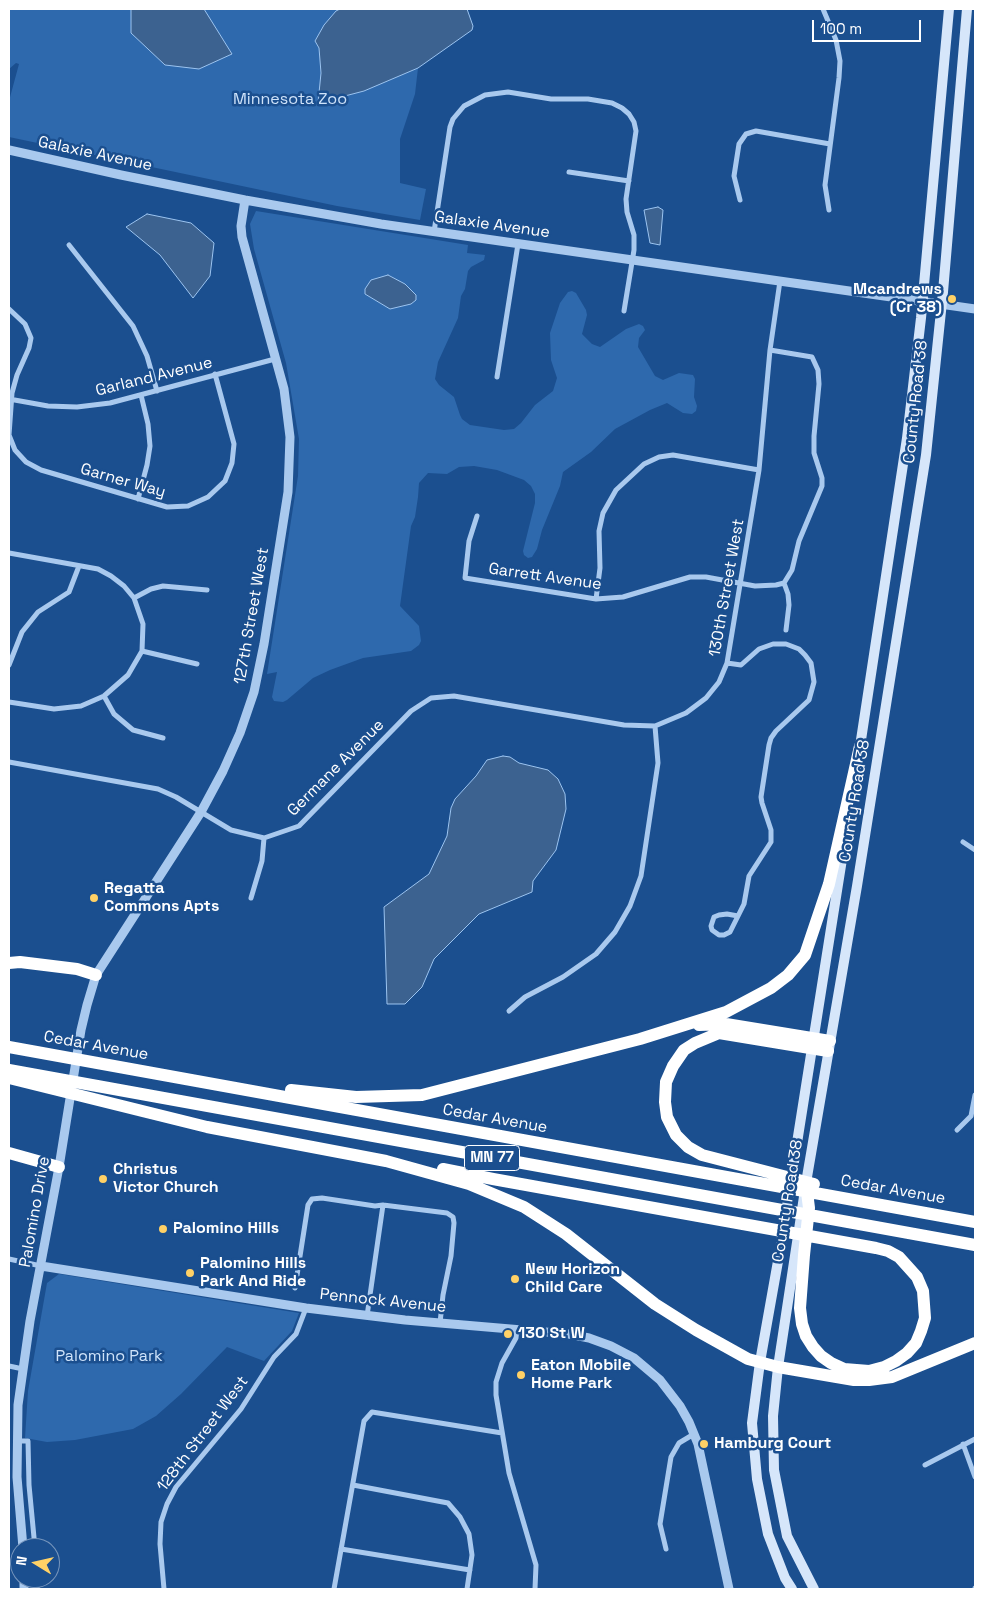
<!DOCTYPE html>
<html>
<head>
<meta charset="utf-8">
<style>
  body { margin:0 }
  #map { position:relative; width:984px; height:1598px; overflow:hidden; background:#1b4f8f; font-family:"Space Grotesk",sans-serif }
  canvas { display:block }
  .frame { position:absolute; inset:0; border:10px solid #fff; pointer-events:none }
  .north { position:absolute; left:10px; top:1538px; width:50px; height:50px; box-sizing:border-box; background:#1b4f8f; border:1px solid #7695bc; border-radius:50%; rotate:279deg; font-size:14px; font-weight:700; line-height:20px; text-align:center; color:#fff }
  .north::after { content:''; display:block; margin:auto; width:18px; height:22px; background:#ffd166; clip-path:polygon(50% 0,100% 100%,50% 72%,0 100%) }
  .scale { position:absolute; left:812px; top:20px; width:109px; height:22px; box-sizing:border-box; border:2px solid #fff; border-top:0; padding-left:6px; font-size:15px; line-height:18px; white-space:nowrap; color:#fff; -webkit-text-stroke:4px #1b4f8f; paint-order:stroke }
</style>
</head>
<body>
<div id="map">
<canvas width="984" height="1598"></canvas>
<div class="frame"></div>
<div class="north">N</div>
<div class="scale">100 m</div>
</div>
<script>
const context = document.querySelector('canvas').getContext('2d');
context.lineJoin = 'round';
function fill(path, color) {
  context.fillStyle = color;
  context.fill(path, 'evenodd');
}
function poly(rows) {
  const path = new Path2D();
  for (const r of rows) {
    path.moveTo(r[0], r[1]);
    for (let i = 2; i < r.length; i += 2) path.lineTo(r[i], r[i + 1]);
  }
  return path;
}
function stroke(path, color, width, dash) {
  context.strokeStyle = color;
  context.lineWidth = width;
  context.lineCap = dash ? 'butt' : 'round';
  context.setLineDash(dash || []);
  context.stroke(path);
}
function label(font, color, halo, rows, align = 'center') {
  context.font = font + ' "Space Grotesk",sans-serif';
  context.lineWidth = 5;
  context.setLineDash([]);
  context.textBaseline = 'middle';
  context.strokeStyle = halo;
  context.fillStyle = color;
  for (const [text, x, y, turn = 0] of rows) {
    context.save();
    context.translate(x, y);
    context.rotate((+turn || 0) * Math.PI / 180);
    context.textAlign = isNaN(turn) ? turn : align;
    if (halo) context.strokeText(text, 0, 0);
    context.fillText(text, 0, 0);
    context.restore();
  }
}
const green = poly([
  [9,9,396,9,387,81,418,68,415,94,400,139,400,183,426,189,420,220,337,206,9,137,9,101,19,64,16,63,9,69],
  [256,211,468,245,467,253,485,255,484,260,471,267,468,271,465,289,461,296,458,318,438,362,435,379,439,385,454,397,460,415,462,419,470,425,504,430,514,429,521,423,535,405,553,391,557,378,551,360,550,333,560,303,568,292,572,291,576,293,586,310,587,315,582,334,592,344,600,347,626,329,639,324,643,326,645,330,639,338,638,347,655,376,663,380,679,373,693,375,695,379,694,397,697,406,696,411,692,414,683,413,667,403,650,410,615,429,591,452,563,472,560,486,542,530,537,549,532,557,528,558,524,555,523,551,535,503,535,494,531,486,524,480,497,470,474,466,459,467,447,474,428,473,419,483,418,497,415,517,411,526,400,606,419,626,421,641,419,645,411,651,363,658,330,670,313,678,287,700,283,702,274,701,272,697,277,672,267,674,298,476,299,439,286,363,254,249,250,224],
  [59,1274,299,1313,292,1331,264,1361,227,1347,181,1394,156,1416,133,1429,75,1440,47,1442,25,1438,28,1391,47,1283]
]);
const water = poly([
  [131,9,204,9,232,54,199,69,165,65,131,33,131,9],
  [340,9,467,9,473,26,472,30,418,68,364,91,318,103,321,73,319,48,315,41,324,25,336,11,340,9],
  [658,207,663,210,660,245,650,243,644,210,658,207],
  [147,214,191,223,214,243,210,276,193,298,160,255,126,227,147,214],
  [388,275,405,284,416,295,416,300,411,304,390,309,365,294,365,289,371,280,388,275],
  [503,756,510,757,519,763,548,770,558,779,565,794,566,809,556,850,533,881,532,892,479,914,434,959,422,987,405,1004,387,1004,384,907,429,874,447,836,451,808,455,799,476,776,487,760,503,756]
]);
const minor = poly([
  [823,9,836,40,840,61,839,78,825,185,829,210],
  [569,172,629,181],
  [740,200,734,176,739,144,746,134,756,131,830,144],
  [434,232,450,127,453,119,464,106,485,95,508,92,551,99,588,99,612,103,622,108,629,114,634,122,636,131,626,199,627,212,634,235,634,250,624,311],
  [69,245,133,326,147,356,157,391],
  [9,309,25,324,31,338,29,348,17,375,12,393,9,435,15,450,26,462,41,470,167,507,188,506,208,497,225,481,232,463,234,444,215,374],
  [770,350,812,357,818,370,819,384,814,436,814,453,822,478,822,486,799,541,792,570,784,583],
  [497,377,518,244],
  [9,399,48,406,77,407,110,403,275,359],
  [138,499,147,465,150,446,148,424,141,395],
  [477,516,469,541,465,578,596,599,623,597,690,577,706,577,755,586,776,585,784,583],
  [9,553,98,569,111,576,124,586,134,598,143,624,142,651,128,675,104,696,81,706,54,709,9,702],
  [784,583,788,594,789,605,786,630],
  [134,598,151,589,163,586,207,590],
  [596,599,600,568,599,531,603,513,616,490,644,464,659,457,673,455,759,470],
  [142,651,197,664],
  [727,663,741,665,759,649,773,644,786,644,799,649,805,655,811,663,814,682,809,700,776,731,771,738,769,745,761,797,762,803,771,830,771,842,749,876,744,904,730,932,724,935,719,935,712,930,711,926,714,917,719,915,727,914,738,916],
  [9,665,22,632,38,612,69,592,79,566],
  [104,696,114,714,133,730,163,738],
  [9,762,158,789,176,797,231,830,264,838,299,826,411,711,431,698,454,696,624,725,655,726],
  [963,842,975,850],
  [251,898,262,861,264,838],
  [509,1011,525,997,563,977,596,954,615,932,630,906,641,876,658,763,655,726,686,713,706,698,719,682,727,663,759,470,770,350,780,281],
  [957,1130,971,1116,975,1095],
  [9,1259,41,1266],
  [295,1288,308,1205,312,1199,322,1198,375,1206,383,1205,447,1213,453,1217,454,1223,451,1256,443,1295,440,1323],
  [367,1316,383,1205],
  [517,1329,516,1338,502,1363,496,1382,496,1395,509,1473,536,1565,535,1589],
  [9,1366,23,1369],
  [17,1441,28,1441,29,1485,35,1548],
  [963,1444,975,1477],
  [925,1465,975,1439],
  [353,1485,448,1503,460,1517,469,1534,472,1555,467,1589],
  [341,1549,470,1570],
  [666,1549,660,1524,671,1457,679,1443,694,1434],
  [37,1578,37,1589],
  [164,1589,160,1544,161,1522,167,1504,176,1487,241,1409,274,1357,296,1334,306,1308],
  [334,1589,364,1421,372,1412,502,1433],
  [975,1589,975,1588]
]);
const tertiary = poly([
  [9,150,121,175,245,200,381,224,975,309],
  [41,1266,306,1308,405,1320,569,1334,589,1338,611,1346,634,1358,660,1380,680,1406,689,1422,698,1444,729,1589],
  [23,1548,17,1477,18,1405,30,1321,59,1167,81,1030,87,1005,96,975,201,812,223,771,240,733,254,692,264,644,288,492,290,437,284,389,242,237,241,226,245,200],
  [24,1578,24,1589]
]);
const secondary = poly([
  [859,753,907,438,921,318,949,9],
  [792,1589,785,1578,768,1534,757,1479,752,1423,760,1362,780,1250,846,834],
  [814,1589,787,1536,774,1470,773,1416,778,1367,807,1177,857,886,926,455,943,292,967,9]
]);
const motorway = poly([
  [9,963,20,962,77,969,96,975],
  [699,1025,726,1024,830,1041],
  [9,1047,975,1222],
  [9,1070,975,1245],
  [9,1078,207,1127,386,1161,469,1184,524,1207,566,1234,655,1304,696,1330,748,1359,778,1367,854,1380,869,1380,892,1377,975,1343],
  [291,1090,356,1097,422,1095,640,1039,726,1012,771,988,788,975,805,955,829,884,860,746],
  [9,1153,59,1167],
  [443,1169,493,1179,876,1248,888,1251,899,1257,917,1277,923,1291,925,1318,921,1331,916,1343,907,1353,896,1361,884,1367,869,1371,844,1369,831,1363,821,1356,813,1347,806,1336,802,1324,800,1308,804,1255,809,1208,806,1184],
  [814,1184,702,1155,688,1147,676,1135,667,1117,665,1102,666,1082,673,1066,684,1050,695,1043,719,1033,828,1051]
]);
const markers = [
  [952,299,5,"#ffd166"],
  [94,898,5,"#ffd166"],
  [103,1179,5,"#ffd166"],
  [163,1229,5,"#ffd166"],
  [190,1273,5,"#ffd166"],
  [515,1279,5,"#ffd166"],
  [508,1334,5,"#ffd166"],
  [521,1375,5,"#ffd166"],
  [704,1444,5,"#ffd166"]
];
const shields = [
  [492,1158,55]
];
const shieldNames = [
  ["MN 77",492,1158]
];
const parkNames = [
  ["Minnesota Zoo",290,100],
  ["Palomino Park",109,1357]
];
const streetNames = [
  ["Galaxie Avenue",95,154,12],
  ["Galaxie Avenue",492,225,8],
  ["Garland Avenue",154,377,-14],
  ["County Road 38",916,402,-84],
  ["Garner Way",123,481,16],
  ["Garrett Avenue",545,577,8],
  ["130th Street West",727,588,-80],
  ["127th Street West",252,616,-80],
  ["Germane Avenue",336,768,-45],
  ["County Road 38",855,801,-81],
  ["Cedar Avenue",96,1046,10],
  ["Cedar Avenue",495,1119,10],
  ["Cedar Avenue",893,1190,10],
  ["County Road 38",788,1201,-81],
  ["Palomino Drive",35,1212,-80],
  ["Pennock Avenue",383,1301,6],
  ["128th Street West",203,1434,-53]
];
const poiNames = [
  ["Mcandrews",942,290,"right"],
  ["(Cr 38)",942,308,"right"],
  ["Regatta",104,889],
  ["Commons Apts",104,907],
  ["Christus",113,1170],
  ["Victor Church",113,1188],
  ["Palomino Hills",173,1229],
  ["Palomino Hills",200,1264],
  ["Park And Ride",200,1282],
  ["New Horizon",525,1270],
  ["Child Care",525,1288],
  ["130 St W",518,1334],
  ["Eaton Mobile",531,1366],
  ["Home Park",531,1384],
  ["Hamburg Court",714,1444]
];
fill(green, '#2e69ad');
fill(water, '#3c6290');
stroke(water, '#9cc4f0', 1);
stroke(minor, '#a9c9ee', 5);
stroke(tertiary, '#a9c9ee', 9);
stroke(secondary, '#d6e6fa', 10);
stroke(motorway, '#fff', 12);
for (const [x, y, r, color] of markers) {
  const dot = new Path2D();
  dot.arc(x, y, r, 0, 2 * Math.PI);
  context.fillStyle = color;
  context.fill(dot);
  stroke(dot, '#1b4f8f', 2);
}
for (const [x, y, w] of shields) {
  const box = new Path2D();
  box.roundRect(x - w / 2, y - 12.5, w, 25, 4);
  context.fillStyle = '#1b4f8f';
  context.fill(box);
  stroke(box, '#fff', 1);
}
label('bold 15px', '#fff', null, shieldNames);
label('16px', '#cfe3fa', '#1b4f8f', parkNames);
label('16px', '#fff', '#1b4f8f', streetNames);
label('bold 16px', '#fff', '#1b4f8f', poiNames, 'left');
</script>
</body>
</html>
